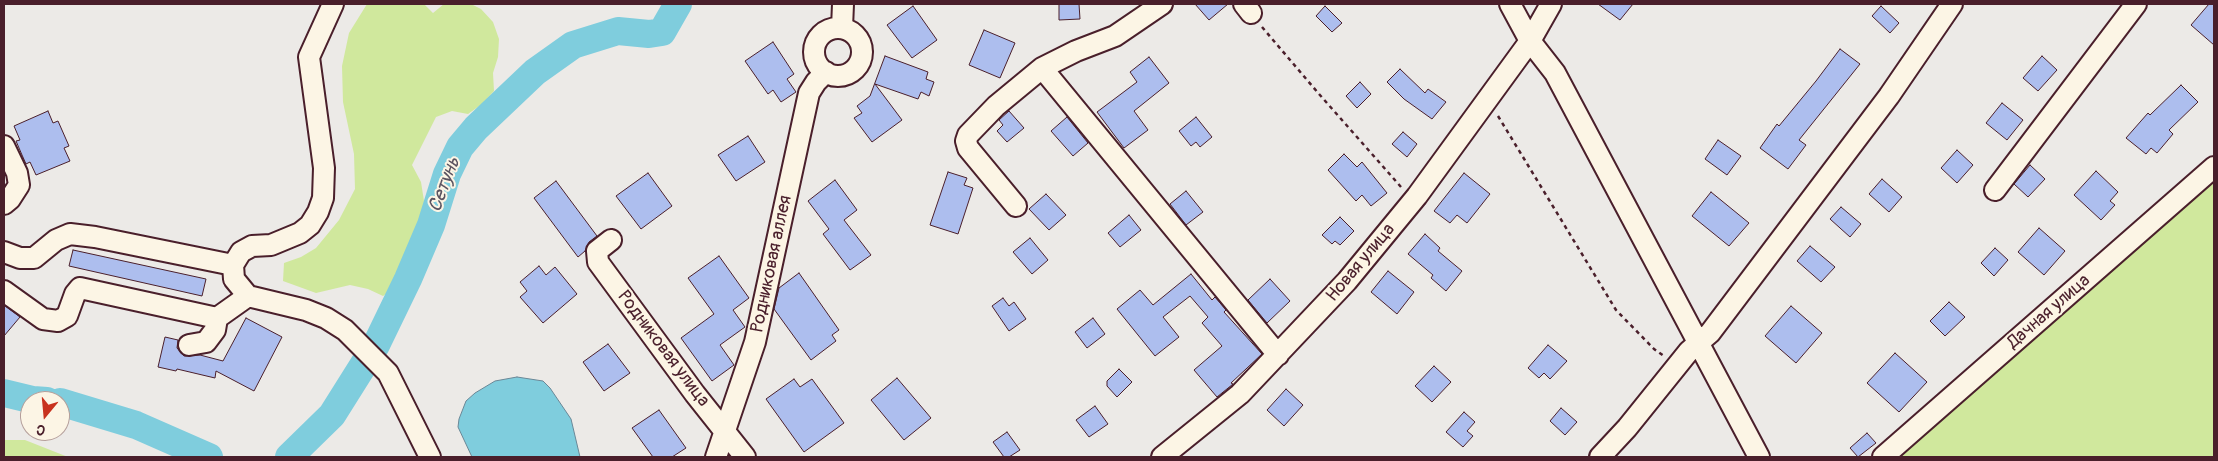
<!DOCTYPE html>
<html>
<head>
<meta charset="utf-8">
<style>
  body { margin:0 }
  #map { position:relative; width:2218px; height:461px; overflow:hidden; background:#eceae7; font-family:Pangolin,sans-serif }
  canvas { display:block }
  .frame { position:absolute; inset:0; border:5px solid #4a1f2b; pointer-events:none }
  .north { position:absolute; left:20px; top:391px; width:50px; height:50px; box-sizing:border-box; background:#fcf5e5; border:1px solid #b59f9b; border-radius:50%; rotate:197deg; font-size:14px; font-weight:700; line-height:20px; text-align:center; color:#4a1f2b }
  .north::after { content:''; display:block; margin:auto; width:18px; height:22px; background:#c8321e; clip-path:polygon(50% 0,100% 100%,50% 72%,0 100%) }
</style>
</head>
<body>
<div id="map">
<canvas width="2218" height="461"></canvas>
<div class="frame"></div>
<div class="north">С</div>
</div>
<script>
const context = document.querySelector('canvas').getContext('2d');
context.lineJoin = 'round';
function fill(path, color) {
  context.fillStyle = color;
  context.fill(path, 'evenodd');
}
function poly(rows) {
  const path = new Path2D();
  for (const r of rows) {
    if (r.length === 3) {
      path.moveTo(r[0] + r[2], r[1]);
      path.arc(r[0], r[1], r[2], 0, 2 * Math.PI);
      continue;
    }
    path.moveTo(r[0], r[1]);
    for (let i = 2; i < r.length; i += 2) path.lineTo(r[i], r[i + 1]);
  }
  return path;
}
function stroke(path, color, width, dash) {
  context.strokeStyle = color;
  context.lineWidth = width;
  context.lineCap = dash ? 'butt' : 'round';
  context.setLineDash(dash || []);
  context.stroke(path);
}
function label(font, color, halo, rows, align = 'center') {
  context.font = font + ' Pangolin,sans-serif';
  context.lineWidth = 4;
  context.setLineDash([]);
  context.textBaseline = 'middle';
  context.strokeStyle = halo;
  context.fillStyle = color;
  for (const [text, x, y, turn = 0] of rows) {
    context.save();
    context.translate(x, y);
    context.rotate((+turn || 0) * Math.PI / 180);
    context.textAlign = isNaN(turn) ? turn : align;
    if (halo) context.strokeText(text, 0, 0);
    context.fillText(text, 0, 0);
    context.restore();
  }
}
const green = poly([
  [367,4,424,4,433,13,444,4,471,4,481,9,493,22,499,39,498,57,493,73,494,91,482,104,468,114,452,111,436,117,412,165,421,182,424,201,422,219,397,286,383,296,368,289,350,285,316,293,283,281,284,263,301,257,316,248,339,220,355,189,354,154,343,102,342,66,349,33],
  [2214,180,2214,457,1900,457],
  [4,440,25,440,68,457,4,457]
]);
const water = poly([
  [517,377,543,381,550,388,571,419,580,457,472,457,458,427,459,419,466,401,475,393,495,381,517,377]
]);
const river = poly([
  [4,393,33,400,47,401],
  [60,402,136,425,209,457],
  [289,457,332,415,376,345,408,279,431,225,447,174,460,147,476,128,535,72,573,45,618,31,649,34,662,32,678,4]
]);
const building = poly([
  [1059,4,1079,4,1080,19,1059,20,1059,4],
  [1195,4,1228,4,1209,20,1195,4],
  [1598,4,1633,4,1620,20,1598,4],
  [2209,4,2214,4,2214,45,2191,25,2209,4],
  [913,6,937,40,912,58,887,25,913,6],
  [1325,6,1342,23,1332,32,1316,16,1325,6],
  [1881,6,1899,23,1890,33,1872,16,1881,6],
  [984,30,1015,43,1000,78,969,65,984,30],
  [773,42,794,74,787,79,796,92,781,102,773,90,768,94,745,61,773,42],
  [1840,49,1860,64,1799,140,1806,145,1788,169,1760,148,1777,124,1779,126,1816,81,1840,49],
  [885,56,928,72,926,79,934,82,929,96,921,92,918,99,875,84,902,120,872,142,854,118,862,113,857,106,870,96,885,56],
  [2042,56,2057,70,2038,91,2023,78,2042,56],
  [1149,57,1169,83,1134,111,1148,130,1124,148,1097,112,1137,82,1130,72,1149,57],
  [1400,69,1425,93,1428,89,1446,102,1432,119,1404,99,1387,82,1400,69],
  [1360,82,1371,94,1357,108,1346,96,1360,82],
  [2181,85,2198,102,2169,130,2173,134,2157,153,2151,148,2146,154,2126,138,2148,113,2150,115,2181,85],
  [2002,103,2023,120,2007,140,1986,123,2002,103],
  [48,111,53,123,58,121,69,146,64,148,70,161,36,175,30,162,26,164,22,155,16,141,20,140,14,126,48,111],
  [1009,111,1024,128,1007,142,997,131,1003,125,999,120,1009,111],
  [1067,117,1088,143,1073,156,1051,131,1067,117],
  [1196,117,1212,137,1200,147,1196,142,1191,146,1179,131,1196,117],
  [1403,132,1417,144,1407,157,1392,144,1403,132],
  [748,136,765,162,736,181,718,155,748,136],
  [1718,140,1741,156,1727,175,1705,159,1718,140],
  [1957,150,1973,165,1957,183,1941,168,1957,150],
  [1344,154,1357,167,1362,162,1387,193,1371,206,1362,195,1356,201,1328,170,1344,154],
  [2030,165,2045,179,2028,197,2014,184,2030,165],
  [2096,171,2118,192,2110,201,2115,205,2101,220,2074,195,2096,171],
  [948,172,967,178,964,185,973,188,958,234,930,225,948,172],
  [648,173,672,206,641,229,616,196,648,173],
  [1464,173,1490,194,1467,223,1457,215,1450,223,1434,211,1464,173],
  [1882,179,1902,197,1889,212,1869,194,1882,179],
  [835,180,857,210,844,220,871,255,850,270,823,234,829,229,808,201,835,180],
  [556,181,597,236,589,242,585,251,578,257,534,198,556,181],
  [1186,191,1203,212,1186,225,1170,204,1186,191],
  [1711,192,1749,223,1729,246,1692,216,1711,192],
  [1046,194,1066,215,1049,230,1029,209,1046,194],
  [1841,207,1861,224,1850,237,1830,219,1841,207],
  [1129,215,1141,230,1120,247,1108,233,1129,215],
  [1340,217,1354,231,1340,245,1335,241,1332,244,1322,235,1340,217],
  [2039,228,2065,251,2044,275,2018,252,2039,228],
  [1425,234,1440,248,1438,251,1462,271,1446,291,1431,278,1433,275,1408,254,1425,234],
  [1030,238,1048,260,1032,274,1013,252,1030,238],
  [1810,246,1835,267,1821,282,1797,261,1810,246],
  [1995,248,2008,260,1994,276,1981,263,1995,248],
  [73,250,206,279,202,296,69,266,73,250],
  [719,256,749,298,733,310,745,327,720,345,734,365,712,381,681,338,714,314,688,278,719,256],
  [539,266,546,275,555,267,577,294,543,323,520,297,527,291,520,282,539,266],
  [1388,271,1414,292,1397,314,1371,292,1388,271],
  [799,273,839,330,832,335,836,341,811,360,774,309,779,288,799,273],
  [1191,274,1212,300,1215,297,1226,310,1224,312,1262,354,1231,383,1233,384,1217,397,1194,370,1222,346,1202,323,1208,317,1190,296,1163,317,1179,337,1155,356,1117,309,1140,290,1153,305,1191,274],
  [1270,279,1290,301,1267,323,1248,300,1270,279],
  [1003,298,1009,306,1014,302,1026,319,1009,331,992,306,1003,298],
  [1949,302,1965,317,1945,336,1930,321,1949,302],
  [4,305,20,317,4,336,4,305],
  [1791,306,1822,333,1796,363,1765,336,1791,306],
  [246,318,282,337,254,391,216,371,215,378,177,369,176,371,158,367,165,337,178,340,177,348,184,356,200,355,223,361,246,318],
  [1093,318,1105,334,1087,348,1075,332,1093,318],
  [608,344,630,373,604,391,583,362,608,344],
  [1548,345,1567,361,1550,379,1544,373,1539,378,1528,368,1548,345],
  [1895,353,1927,382,1899,412,1867,383,1895,353],
  [1434,366,1451,382,1432,402,1415,386,1434,366],
  [1119,369,1132,382,1117,397,1107,386,1107,381,1119,369],
  [897,378,931,418,904,440,871,400,897,378],
  [794,379,800,387,812,379,844,423,804,452,766,399,794,379],
  [1286,389,1303,405,1284,426,1267,410,1286,389],
  [1095,406,1108,424,1089,437,1076,420,1095,406],
  [1561,408,1577,422,1565,435,1550,421,1561,408],
  [659,410,686,448,672,457,653,457,632,428,659,410],
  [1464,412,1475,422,1467,431,1473,436,1463,447,1446,432,1464,412],
  [1007,432,1020,450,1009,457,1004,457,993,442,1007,432],
  [1867,433,1876,443,1858,457,1850,448,1867,433]
]);
const path = poly([
  [1262,27,1319,94,1401,187],
  [1498,116,1616,310,1654,349,1664,356]
]);
const minor = poly([
  [1244,4,1251,13],
  [1510,4,1530,41,1555,73,1759,457],
  [842,28,843,4],
  [838,52,24],
  [1042,68,1278,355],
  [4,146,17,173,19,185,10,199,4,204],
  [1995,190,2136,4],
  [1016,206,968,148,966,141,968,135,996,106,1042,68,1076,51,1115,36,1162,4],
  [611,240,597,251,598,262,695,394,745,457],
  [4,252,20,258,34,258,56,240,70,234,95,237,233,265,234,279,248,296,306,310,326,318,345,330,388,373,430,457],
  [233,265,241,252,252,246,271,245,300,233,310,225,318,212,323,198,324,168,309,57,333,4],
  [4,291,43,319,58,321,67,316,75,294,80,288,217,318,248,296],
  [189,345,206,342,215,330,217,318],
  [716,457,755,342,809,93,816,82,826,72],
  [1162,457,1240,394,1347,281,1417,196,1487,100,1530,41,1551,4],
  [1600,457,1627,428,1689,351,1710,333,1889,96,1952,4],
  [1883,457,2214,167]
]);
const streetNames = [
  ["Новая улица",1361,263,-50],
  ["Родниковая аллея",772,264,-78],
  ["Дачная улица",2049,312,-41],
  ["Родниковая улица",663,349,53]
];
const waterNames = [
  ["Сетунь",445,185,-69]
];
fill(green, '#d0e89d');
fill(water, '#7fcddd');
stroke(water, '#6a8796', 1);
stroke(river, '#7fcddd', 28);
fill(building, '#adbeee');
stroke(building, '#4a1f2b', 1);
stroke(minor, '#4a1f2b', 24);
stroke(path, '#4a1f2b', 2.5, [4, 4]);
stroke(minor, '#fcf5e5', 20);
label('18px', '#4a1f2b', '#fcf5e5', streetNames);
label('italic 19px', '#5a5360', '#fcf5e5', waterNames);
</script>
</body>
</html>
